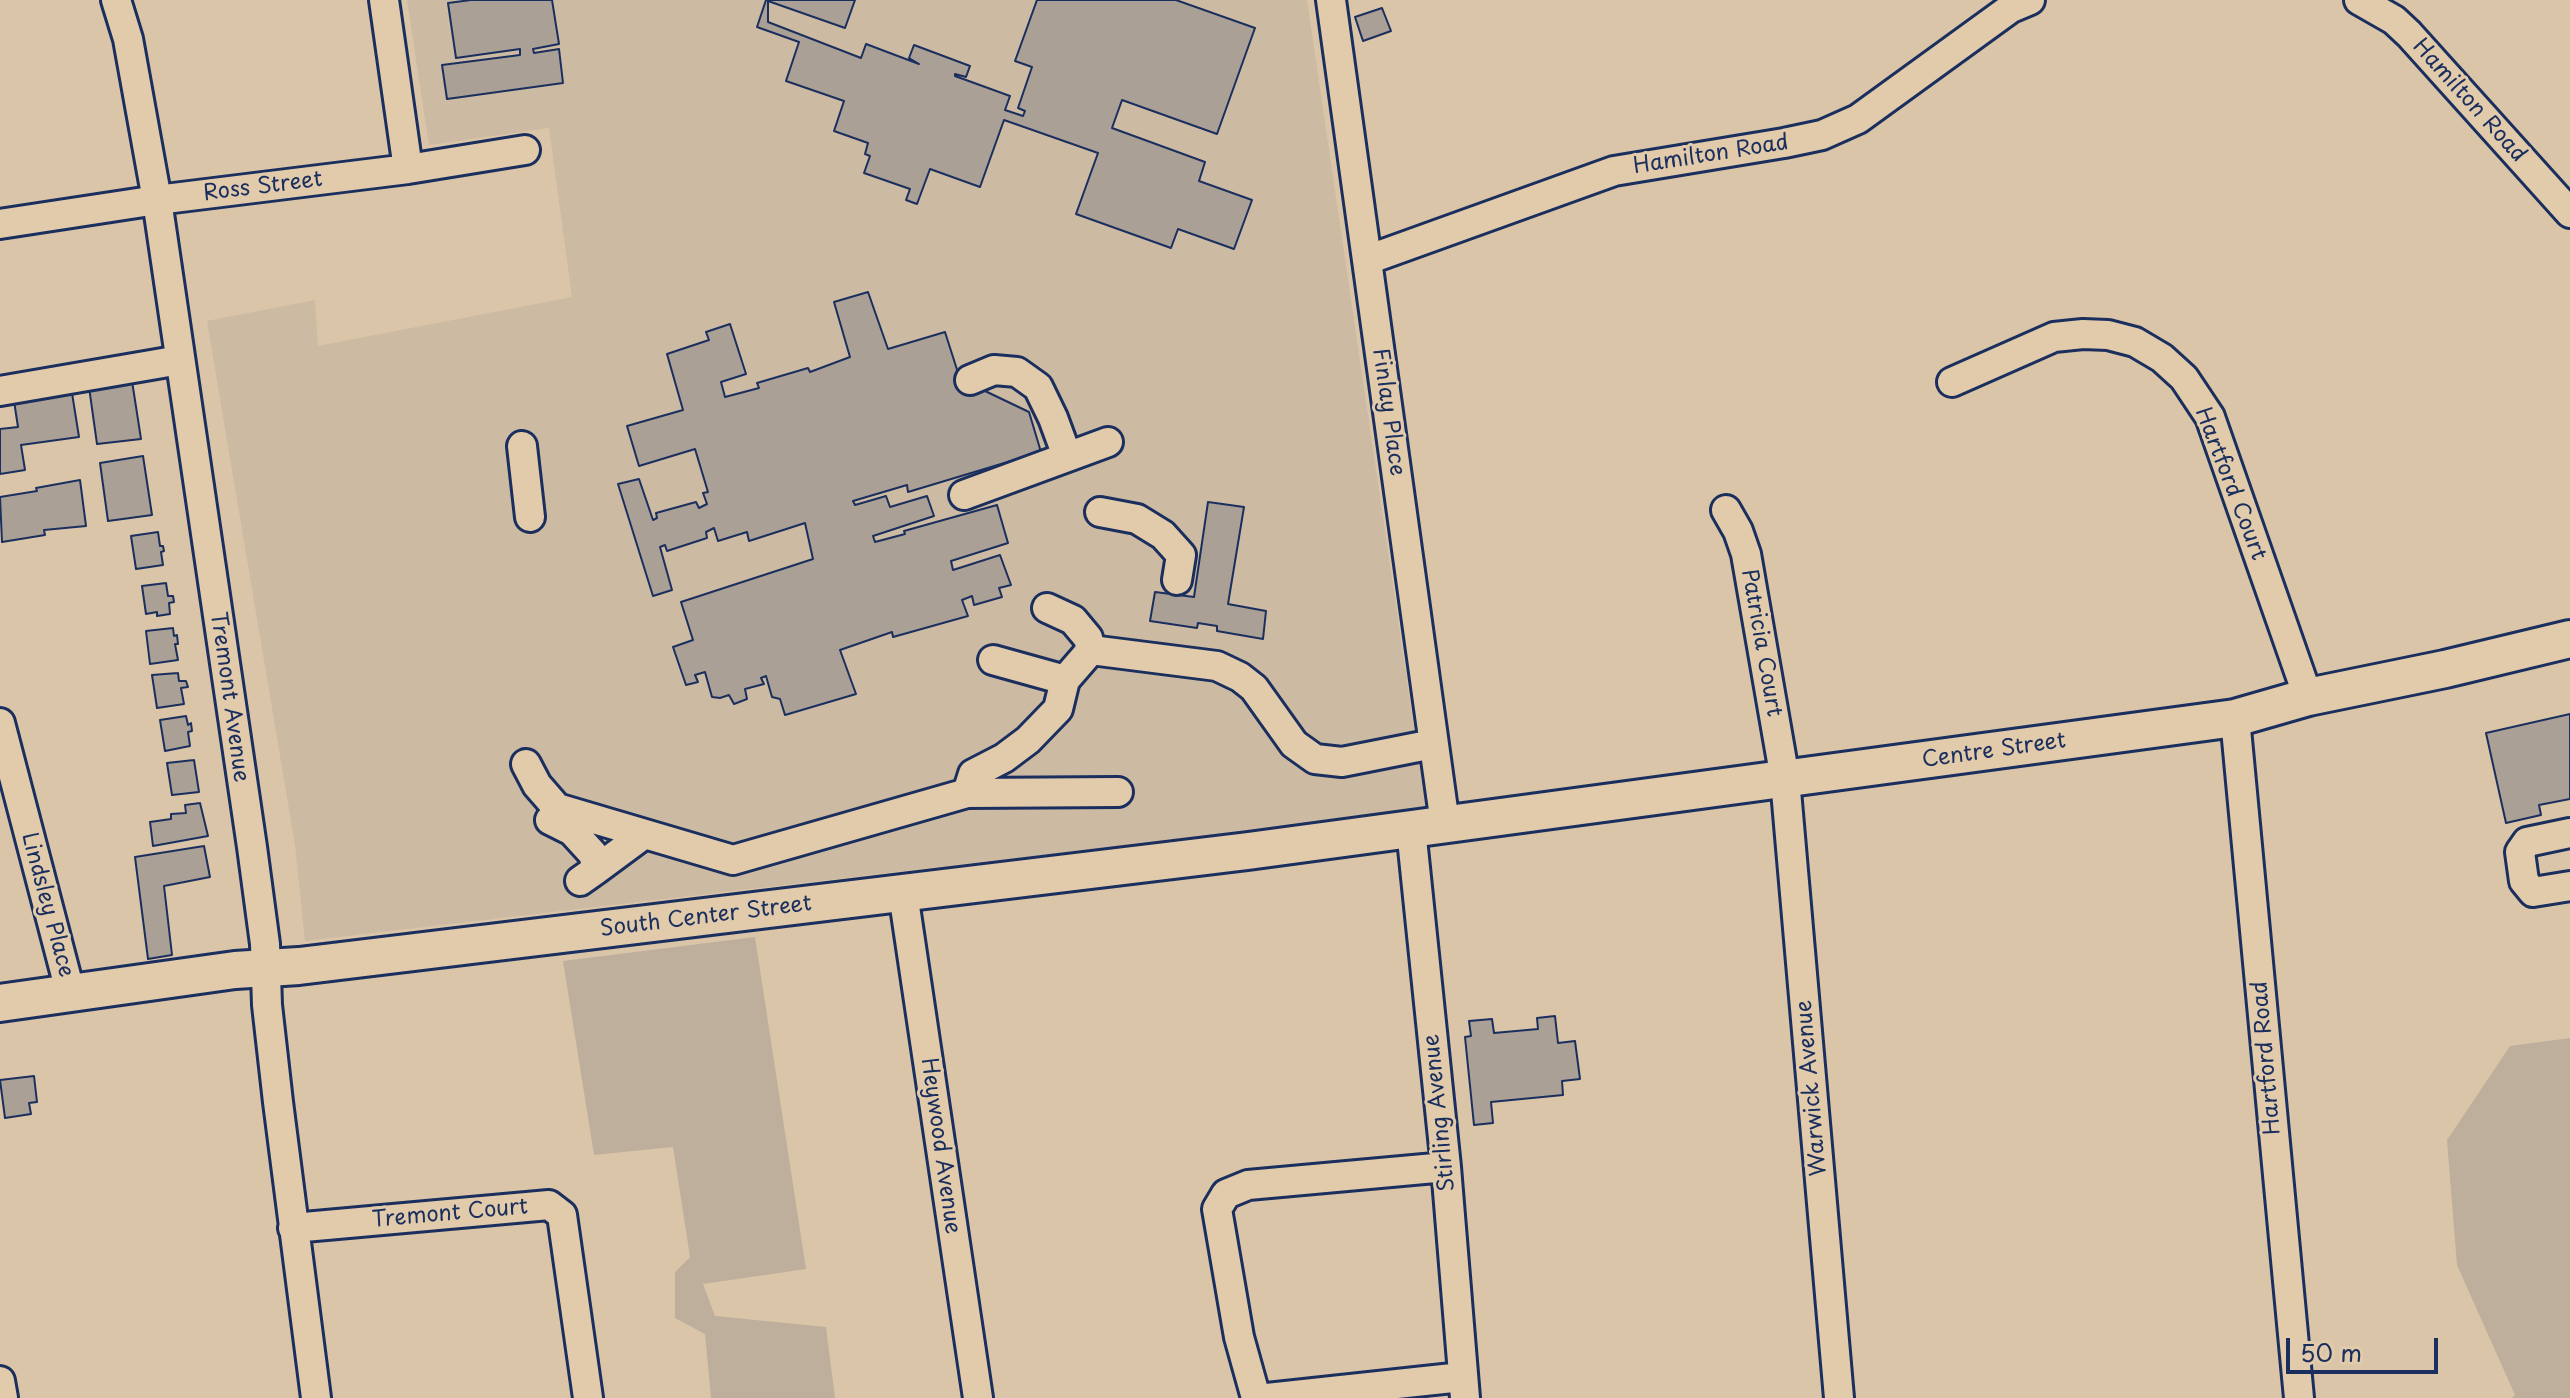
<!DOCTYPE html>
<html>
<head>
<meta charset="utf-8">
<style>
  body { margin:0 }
  #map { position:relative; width:2570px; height:1398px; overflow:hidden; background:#dac5a8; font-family:"Playpen Sans",sans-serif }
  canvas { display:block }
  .scale { position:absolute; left:2286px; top:1338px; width:152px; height:36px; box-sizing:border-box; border:4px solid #1b2f5e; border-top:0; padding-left:10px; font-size:24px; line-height:28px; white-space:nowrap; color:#1b2f5e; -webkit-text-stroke:6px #e2cbab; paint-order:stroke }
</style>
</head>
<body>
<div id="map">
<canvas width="2570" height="1398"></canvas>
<div class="scale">50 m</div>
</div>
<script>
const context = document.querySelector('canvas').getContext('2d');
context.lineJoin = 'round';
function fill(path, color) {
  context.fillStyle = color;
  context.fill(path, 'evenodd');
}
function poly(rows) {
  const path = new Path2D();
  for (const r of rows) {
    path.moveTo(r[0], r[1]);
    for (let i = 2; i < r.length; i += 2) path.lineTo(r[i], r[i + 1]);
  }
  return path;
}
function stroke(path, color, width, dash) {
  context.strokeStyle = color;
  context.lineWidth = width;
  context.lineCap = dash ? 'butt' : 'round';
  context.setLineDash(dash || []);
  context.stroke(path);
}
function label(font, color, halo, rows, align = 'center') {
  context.font = font + ' "Playpen Sans",sans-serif';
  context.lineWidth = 6;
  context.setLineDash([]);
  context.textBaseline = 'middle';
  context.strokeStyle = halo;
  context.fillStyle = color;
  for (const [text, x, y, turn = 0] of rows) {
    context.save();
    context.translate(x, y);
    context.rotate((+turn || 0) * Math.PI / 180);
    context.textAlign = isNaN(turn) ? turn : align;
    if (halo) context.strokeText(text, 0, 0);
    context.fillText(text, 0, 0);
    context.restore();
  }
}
const built = poly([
  [407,0,1307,0,1426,810,305,941,295,845,207,321,315,300,318,346,572,297,549,128,429,145]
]);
const green = poly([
  [755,937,806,1269,703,1284,715,1316,826,1327,835,1398,711,1398,705,1334,675,1318,675,1272,690,1257,673,1147,594,1155,563,961],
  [2570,1038,2570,1398,2512,1398,2515,1395,2457,1265,2447,1140,2510,1046]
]);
const building = poly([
  [471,0,552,0,559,44,533,49,534,53,559,49,563,83,447,99,442,65,520,55,520,49,456,58,448,3,471,0],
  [766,0,855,0,845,28,768,1,768,22,861,58,866,44,919,64,909,58,914,45,970,66,966,77,955,74,955,76,1010,96,1005,110,1023,116,1025,111,1018,108,1032,67,1015,61,1037,0,1176,0,1255,28,1217,134,1122,100,1112,128,1205,162,1199,181,1252,200,1234,249,1178,229,1171,248,1076,214,1098,153,1004,120,980,187,930,169,917,204,906,200,910,189,864,173,870,156,865,154,868,143,834,131,844,101,786,81,799,42,757,27,766,0],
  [1382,8,1391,31,1363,41,1355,17,1382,8],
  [868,292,888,349,945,332,960,379,1029,412,1041,452,908,492,907,485,853,501,855,505,886,496,890,507,927,496,934,516,873,536,875,542,905,534,904,531,997,505,1008,543,951,561,953,570,1000,555,1011,585,999,588,1002,597,974,605,972,596,962,600,968,616,893,637,892,632,840,650,856,694,785,715,780,699,772,697,766,676,761,678,764,684,745,689,747,699,734,704,729,695,720,698,712,697,705,672,695,675,698,682,686,685,673,647,693,640,681,602,813,559,805,523,749,541,747,532,718,541,714,528,706,532,707,538,667,551,665,545,660,547,672,590,653,596,618,484,639,479,653,520,657,518,656,513,696,502,699,508,707,504,703,493,708,492,695,449,639,466,627,426,683,410,667,354,709,340,706,332,730,324,746,374,721,382,725,397,759,388,757,383,808,368,810,372,850,357,834,302,868,292],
  [132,381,141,439,97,444,89,387,132,381],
  [72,393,79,437,21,445,25,470,0,474,0,429,18,427,14,401,72,393],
  [143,456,152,515,108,521,100,463,143,456],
  [80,480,86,526,44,530,45,535,2,542,0,497,37,491,36,488,80,480],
  [1208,502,1244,507,1228,604,1266,611,1263,639,1217,631,1217,626,1198,623,1197,628,1150,621,1155,592,1194,597,1208,502],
  [158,532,160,546,163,546,164,551,161,552,163,565,136,569,131,536,158,532],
  [166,583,168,596,173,596,174,602,169,603,170,614,157,616,157,612,146,614,142,586,166,583],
  [173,628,174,636,177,635,178,644,175,644,178,660,150,664,146,631,173,628],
  [178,673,179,681,186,681,188,687,181,688,184,704,157,708,152,675,178,673],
  [2570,714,2570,799,2539,805,2541,815,2506,823,2486,733,2570,714],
  [186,716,188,725,191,723,192,731,188,732,190,746,165,751,160,720,186,716],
  [194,760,199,792,172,795,167,763,194,760],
  [200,803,208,836,153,846,150,822,171,819,171,814,186,813,185,805,200,803],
  [204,846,210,877,164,886,172,955,148,959,135,857,204,846],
  [1555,1016,1558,1043,1575,1041,1580,1079,1562,1081,1563,1095,1491,1102,1493,1123,1474,1125,1465,1037,1471,1036,1469,1021,1492,1019,1494,1033,1538,1029,1537,1018,1555,1016],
  [34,1076,37,1102,29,1103,31,1114,5,1118,0,1080,34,1076]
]);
const minor = poly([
  [116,0,128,39,157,200,252,847,265,944,267,1005,278,1102,316,1398],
  [384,0,408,169],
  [1331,0,1445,824],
  [2359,0,2394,20,2409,34,2570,213],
  [0,224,157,200,408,169,525,150],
  [1367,260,1614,171,1784,143,1822,135,1858,119,2011,8,2030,0],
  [970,380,994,370,1017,372,1038,387,1053,418,1067,456],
  [1952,382,2054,337,2083,334,2108,335,2135,342,2162,358,2184,378,2210,417,2308,697],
  [0,391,180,360],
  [522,446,530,517],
  [964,495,1108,442],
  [1726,510,1738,531,1746,554,1785,779,1839,1398],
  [1100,512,1137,519,1163,535,1181,555,1177,580],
  [1047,608,1073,620,1088,638,1091,650,1217,666,1240,677,1254,688,1294,744,1315,759,1342,762,1433,744],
  [1091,650,1065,680,1058,709,1028,740,1004,758,973,774,967,793,1118,792],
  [993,660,1065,680],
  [2235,718,2299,1398],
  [0,723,71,995],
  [526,764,537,785,557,808,733,860,967,793],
  [550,820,572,831,593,854,597,869,580,881],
  [1411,829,1446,1167,1465,1398],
  [2570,833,2527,842,2520,852,2524,881,2533,892,2570,886],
  [597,869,643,835],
  [903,893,978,1398],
  [293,1228,549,1205,562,1215,588,1398],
  [0,1381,3,1398],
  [1256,1398,1239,1337,1217,1209,1226,1194,1248,1185,1446,1167],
  [1267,1398,1462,1377]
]);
const major = poly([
  [0,1003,235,970,299,966,1248,851,2235,718,2308,697,2445,669,2570,639]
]);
const streetNames = [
  ["Hamilton Road",2469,101,48],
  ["Hamilton Road",1711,155,-9],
  ["Ross Street",263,187,-7],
  ["Finlay Place",1388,412,82],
  ["Hartford Court",2230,484,69],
  ["Patricia Court",1761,643,80],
  ["Tremont Avenue",229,697,82],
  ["Centre Street",1994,751,-8],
  ["Lindsley Place",47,905,75],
  ["South Center Street",706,917,-7],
  ["Hartford Road",2267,1058,-95],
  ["Warwick Avenue",1812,1088,-95],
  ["Stirling Avenue",1440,1113,-96],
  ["Heywood Avenue",940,1146,82],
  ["Tremont Court",450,1214,-5]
];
fill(built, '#ccbaa3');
fill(green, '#beaf9d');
fill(building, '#aba096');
stroke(building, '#1b2f5e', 2);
stroke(minor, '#1b2f5e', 34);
stroke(major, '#1b2f5e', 42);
stroke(minor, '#e2cbab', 28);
stroke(major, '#e2cbab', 36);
label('22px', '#1b2f5e', '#e2cbab', streetNames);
</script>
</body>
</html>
